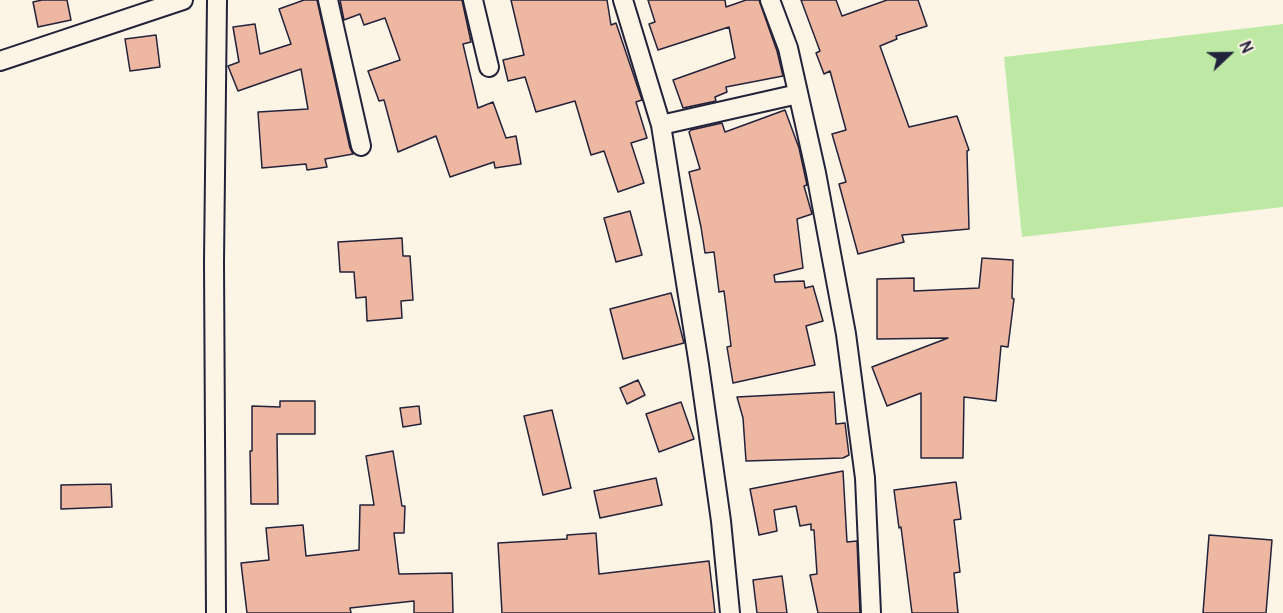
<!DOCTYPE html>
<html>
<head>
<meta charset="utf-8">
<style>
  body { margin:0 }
  #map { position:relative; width:1283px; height:613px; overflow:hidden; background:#fcf5e5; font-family:Pangolin,sans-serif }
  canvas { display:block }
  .north { position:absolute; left:1199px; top:24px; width:60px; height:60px; -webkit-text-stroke:4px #fcf5e5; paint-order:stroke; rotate:68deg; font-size:16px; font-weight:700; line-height:24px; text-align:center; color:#22223b }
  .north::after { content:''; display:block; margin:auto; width:21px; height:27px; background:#22223b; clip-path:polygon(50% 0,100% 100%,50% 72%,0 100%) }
</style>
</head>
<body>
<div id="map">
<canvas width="1283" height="613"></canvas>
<div class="north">N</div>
</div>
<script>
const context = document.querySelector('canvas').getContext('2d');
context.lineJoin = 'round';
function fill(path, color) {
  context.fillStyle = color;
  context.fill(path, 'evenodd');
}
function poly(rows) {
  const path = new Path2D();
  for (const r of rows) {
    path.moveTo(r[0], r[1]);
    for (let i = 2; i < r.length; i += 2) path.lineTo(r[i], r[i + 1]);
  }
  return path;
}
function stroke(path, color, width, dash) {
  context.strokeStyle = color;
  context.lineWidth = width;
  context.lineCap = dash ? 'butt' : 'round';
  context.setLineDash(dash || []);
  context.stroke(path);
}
const green = poly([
  [1283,24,1283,207,1022,237,1004,57]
]);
const building = poly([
  [42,0,67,0,71,20,38,27,33,2,42,0],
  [304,0,317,0,350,148,353,154,325,159,327,167,307,170,306,164,262,168,258,112,308,109,301,69,238,91,228,66,239,62,233,27,255,24,260,54,291,44,279,9,304,0],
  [340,0,462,0,471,42,463,44,478,108,493,102,506,138,516,136,521,164,495,168,494,162,450,177,436,136,398,152,384,100,379,101,368,71,400,60,385,18,364,25,360,14,344,20,340,0],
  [511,0,607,0,611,25,616,23,642,100,636,102,647,138,631,143,644,183,618,192,604,151,591,155,575,101,536,112,525,77,508,81,503,60,524,55,511,0],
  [648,0,725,0,726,7,746,0,759,0,777,51,783,76,726,87,727,92,715,97,716,101,683,108,673,80,735,58,729,27,658,50,649,24,655,22,648,0],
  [801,0,836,0,842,16,887,0,918,0,927,26,896,36,897,39,880,46,909,127,957,116,969,150,967,151,969,229,902,235,904,242,858,254,839,184,846,182,832,134,846,130,830,71,824,74,816,53,820,51,801,0],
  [156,35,160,67,130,71,125,39,156,35],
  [785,110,799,148,807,185,804,186,812,214,797,219,803,268,774,275,775,282,804,281,805,288,813,286,823,321,806,326,815,365,733,383,727,347,731,346,724,291,719,292,714,252,705,253,701,227,689,172,700,169,689,132,691,130,722,123,725,132,785,110],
  [630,211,642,255,616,262,604,218,630,211],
  [402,238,403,256,410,256,413,300,401,301,402,318,367,321,366,297,356,298,354,272,340,272,338,242,402,238],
  [982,258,1013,260,1012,298,1014,299,1008,347,1001,346,996,401,964,397,963,458,921,458,921,393,887,406,872,367,948,338,877,339,877,279,914,278,914,291,979,288,982,258],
  [671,293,684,343,623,359,610,309,671,293],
  [638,380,645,395,627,404,620,388,638,380],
  [834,392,836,424,845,423,849,455,843,458,746,461,743,418,737,397,834,392],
  [280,401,315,401,315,434,277,434,278,504,251,504,250,451,252,451,252,406,280,407,280,401],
  [681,402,694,439,659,452,646,414,681,402],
  [419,406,421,424,403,427,400,408,419,406],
  [552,410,571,488,543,495,524,416,552,410],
  [393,451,402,506,405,506,404,533,394,533,399,574,452,573,453,613,414,613,414,601,350,608,351,613,247,613,241,563,269,560,266,528,303,525,306,556,359,550,360,505,374,505,366,456,393,451],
  [843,471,847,542,857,541,860,613,818,613,810,575,817,574,814,530,811,530,811,524,800,526,796,506,774,510,777,531,759,535,750,489,843,471],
  [656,478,662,505,600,518,594,491,656,478],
  [956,482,961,519,954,520,960,572,954,573,958,613,912,613,901,527,899,528,894,490,956,482],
  [111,484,112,507,61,509,61,485,111,484],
  [596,533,599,574,709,561,715,613,502,613,498,543,567,539,567,535,596,533],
  [1209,535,1272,540,1266,613,1203,613,1209,535],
  [782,576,787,613,757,613,753,580,782,576]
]);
const minor = poly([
  [328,0,361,146],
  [473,0,489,67],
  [623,0,661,125,699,365,721,521,730,613],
  [770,0,788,48,816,173,846,334,865,478,871,613],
  [0,61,183,0],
  [661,125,798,94],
  [216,613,214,262,217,0]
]);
fill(green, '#bee9a5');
fill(building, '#edb7a1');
stroke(building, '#22223b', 1.5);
stroke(minor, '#22223b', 22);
stroke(minor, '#fcf5e5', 18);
</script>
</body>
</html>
